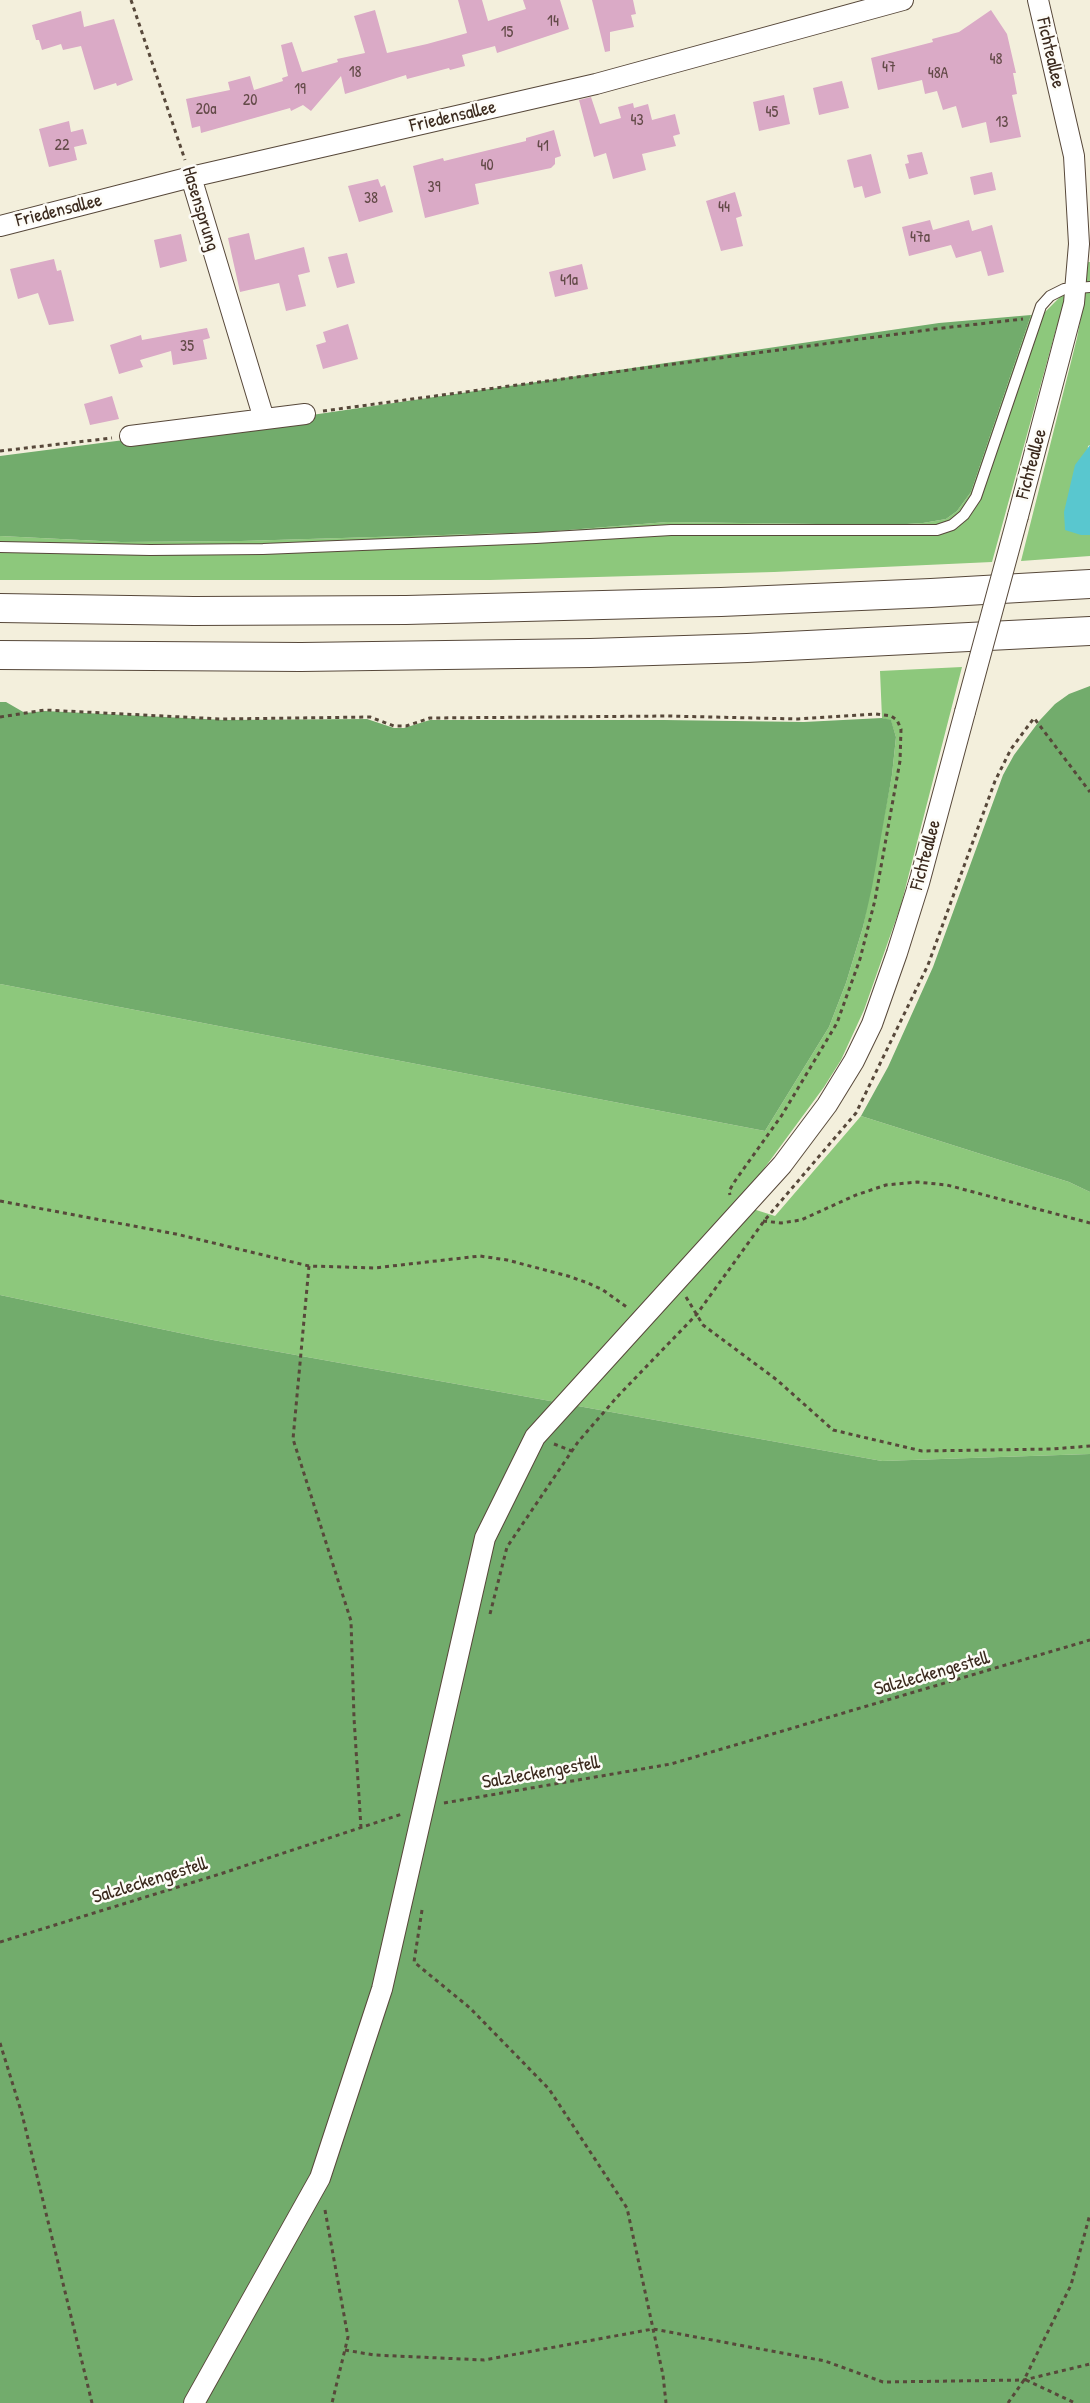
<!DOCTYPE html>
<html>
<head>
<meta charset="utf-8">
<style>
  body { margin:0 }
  canvas { display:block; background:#f3efdc }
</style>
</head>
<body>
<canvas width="1090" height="2403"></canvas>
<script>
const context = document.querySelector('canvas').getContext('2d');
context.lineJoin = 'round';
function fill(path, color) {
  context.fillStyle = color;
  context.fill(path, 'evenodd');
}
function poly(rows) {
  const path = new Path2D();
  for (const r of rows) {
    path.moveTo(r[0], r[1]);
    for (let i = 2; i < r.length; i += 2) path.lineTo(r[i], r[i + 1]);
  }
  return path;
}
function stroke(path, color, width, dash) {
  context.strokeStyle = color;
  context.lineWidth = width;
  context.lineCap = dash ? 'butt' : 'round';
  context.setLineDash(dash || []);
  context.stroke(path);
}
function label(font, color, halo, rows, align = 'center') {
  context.font = font + ' "Patrick Hand",sans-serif';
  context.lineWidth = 5;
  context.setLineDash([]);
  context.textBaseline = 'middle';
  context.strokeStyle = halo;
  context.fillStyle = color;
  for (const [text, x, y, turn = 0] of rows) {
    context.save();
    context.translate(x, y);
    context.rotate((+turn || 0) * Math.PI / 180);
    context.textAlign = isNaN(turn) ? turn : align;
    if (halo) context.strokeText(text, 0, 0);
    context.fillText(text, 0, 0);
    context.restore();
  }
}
const green = poly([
  [1090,262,1090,445,1088,446,1081,535,1090,535,1090,556,1021,561,1077,338,1086,290,1068,296,1056,329,992,562,774,572,490,580,0,580,0,536,121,542,241,541,544,532,667,522,891,525,923,523,946,519,957,511,971,492,1031,315,1043,314,1062,295,1073,263],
  [962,667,901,905,864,1010,841,1060,824,1087,741,1200,753,1209,775,1216,861,1116,1069,1182,1090,1192,1090,1454,882,1461,213,1340,0,1295,0,984,765,1131,829,1027,846,983,863,927,892,775,896,737,891,721,882,718,880,671]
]);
const forest = poly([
  [1031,315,971,492,957,511,946,519,923,523,891,525,667,522,544,532,241,541,121,542,0,536,0,456,264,422,939,323],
  [1090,686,1090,1192,1069,1182,861,1116,888,1067,933,967,1003,775,1014,755,1040,720,1055,704,1069,694],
  [0,702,6,702,25,713,45,711,224,720,367,719,394,728,404,728,430,720,664,720,804,722,882,718,891,720,896,737,892,775,872,887,863,927,846,983,829,1027,765,1131,0,984],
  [0,1295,213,1340,882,1461,1090,1454,1090,2403,0,2403]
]);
const water = poly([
  [1090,445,1090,535,1081,535,1065,530,1064,512,1075,465]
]);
const building = poly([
  [458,0,482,0,488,21,526,9,523,0,560,0,569,29,497,53,495,46,462,55,465,66,450,70,449,68,407,79,406,75,345,94,341,76,311,111,303,105,291,111,290,108,201,133,200,126,192,128,186,99,230,90,228,82,250,76,254,90,283,81,282,78,288,76,281,45,292,42,302,72,338,62,337,59,365,53,354,16,375,10,387,53,427,44,467,33],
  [592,0,633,0,636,14,631,15,634,27,610,32,610,51,605,52],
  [991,10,1007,34,1016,73,1013,73,1017,94,1012,95,1021,137,990,143,986,122,962,128,956,106,943,110,937,91,925,94,922,80,878,90,871,58,933,42,932,39,959,32],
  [81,11,84,27,114,19,133,80,117,86,116,83,94,90,81,46,63,50,61,44,42,50,39,40,36,40,32,25],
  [842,81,849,108,819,115,813,88],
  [784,95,790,124,759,131,753,102],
  [591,97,600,124,621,118,618,107,633,103,634,108,648,104,652,120,675,114,680,134,673,136,676,146,642,154,646,170,613,179,606,153,594,157,579,100],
  [69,121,71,132,83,129,87,144,74,147,77,160,49,167,39,129],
  [554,130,561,156,555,158,555,164,551,168,475,184,479,204,425,218,413,166,443,158,444,161,526,141,526,138],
  [922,152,928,174,909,179,905,164,909,163,907,155],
  [871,154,881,193,865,198,862,186,854,188,847,160],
  [992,172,996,190,974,195,970,177],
  [378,179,381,187,385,185,393,212,359,222,348,186],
  [735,192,742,216,736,218,743,246,721,251,706,201],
  [930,220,933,230,969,220,972,231,992,225,1004,272,988,276,981,251,956,258,951,245,909,256,902,227],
  [249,233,255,260,304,247,310,272,298,275,306,306,286,311,279,283,240,292,228,238],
  [181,234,187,261,160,268,154,240],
  [347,253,355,283,337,288,328,257],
  [54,259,57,271,61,270,74,321,49,325,38,293,18,299,10,269],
  [582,264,588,289,555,297,549,272],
  [348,324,358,359,323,369,316,345,326,342,323,332],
  [207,328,210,338,203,340,207,359,173,365,171,351,140,360,143,367,119,374,110,345,141,335,142,340],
  [112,396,119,419,90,425,84,404]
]);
const path = poly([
  [131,0,185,160],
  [323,411,943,328,1023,319],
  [0,451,112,438],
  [0,717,45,710,221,719,370,717,394,726,406,726,430,718,668,716,798,719,876,714,891,716,897,720,901,729,900,761,875,900,860,959,837,1023,782,1115,735,1181,729,1191,730,1195],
  [0,1201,176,1234,309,1266,374,1268,480,1256,507,1260,568,1276,588,1283,603,1290,628,1308],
  [763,1221,781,1223,801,1220,856,1195,886,1185,917,1182,947,1185,1090,1223],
  [309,1266,293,1439,351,1621,354,1718,361,1828],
  [686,1297,703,1325,777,1380,833,1430,922,1451,1052,1449,1090,1446],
  [554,1444,572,1451],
  [490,1614,507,1547,578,1442,617,1397,697,1314,764,1221,856,1113,928,965,995,781,1011,749,1034,718,1090,792],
  [444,1803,671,1764,1090,1640],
  [422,1910,414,1962,470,2008,549,2089,627,2208,663,2375,666,2403],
  [0,1942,220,1874,402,1814],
  [0,2043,22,2114,92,2403],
  [325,2210,348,2337,332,2403],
  [345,2350,374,2355,484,2360,653,2329,825,2361,883,2382,1024,2380,1090,2364],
  [1026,2380,1075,2403],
  [1008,2403,1024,2380,1071,2285,1090,2214]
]);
const service = poly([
  [0,547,150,550,263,549,536,538,671,530,937,530,952,525,964,515,976,497,1041,306,1050,296,1064,289,1090,287]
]);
const minor = poly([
  [191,177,264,419],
  [0,226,191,177,596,84,903,0],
  [130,436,305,414],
  [1018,516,1074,303,1079,244,1074,156,1038,0],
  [194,2403,320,2178,382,1989,485,1538,535,1437,782,1165,827,1105,854,1061,872,1024,897,953,919,883,965,712]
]);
const motorway = poly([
  [0,608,194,611,406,610,721,602,931,593,1090,584],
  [0,655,301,657,590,653,747,648,1090,631]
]);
const minorBridge = poly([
  [965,712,1018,516]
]);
const numberNames = [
  ["14",553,22],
  ["15",507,33],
  ["48",996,60],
  ["47",889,68],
  ["18",355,73],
  ["48A",938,74],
  ["19",300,90],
  ["20",250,101],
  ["20a",206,110],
  ["45",772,113],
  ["43",637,121],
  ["13",1002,123],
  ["22",62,146],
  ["41",543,147],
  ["40",487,166],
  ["39",434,188],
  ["38",371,199],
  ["44",724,208],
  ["47a",920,238],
  ["41a",569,281],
  ["35",187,347]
];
const streetNames = [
  ["Fichteallee",1050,53,77],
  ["Friedensallee",453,117,-13],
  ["Hasensprung",200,209,73],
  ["Friedensallee",59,211,-14],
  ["Fichteallee",1032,464,-75],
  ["Fichteallee",926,855,-75],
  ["Salzleckengestell",932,1674,-16],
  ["Salzleckengestell",541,1773,-10],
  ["Salzleckengestell",150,1881,-17]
];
fill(green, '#8dc87c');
fill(forest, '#72ac6c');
fill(water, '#59c7cf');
fill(building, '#daaac6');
stroke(service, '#57483a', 12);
stroke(minor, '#57483a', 22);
stroke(motorway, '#57483a', 30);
stroke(path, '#57483a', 3, [4, 4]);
stroke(service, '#fff', 10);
stroke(minor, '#fff', 20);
stroke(motorway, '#fff', 28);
stroke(minorBridge, '#57483a', 22, []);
stroke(minorBridge, '#fff', 20);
label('16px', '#634a48', null, numberNames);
label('19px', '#3b2a1e', '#fdfcf7', streetNames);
</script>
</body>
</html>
